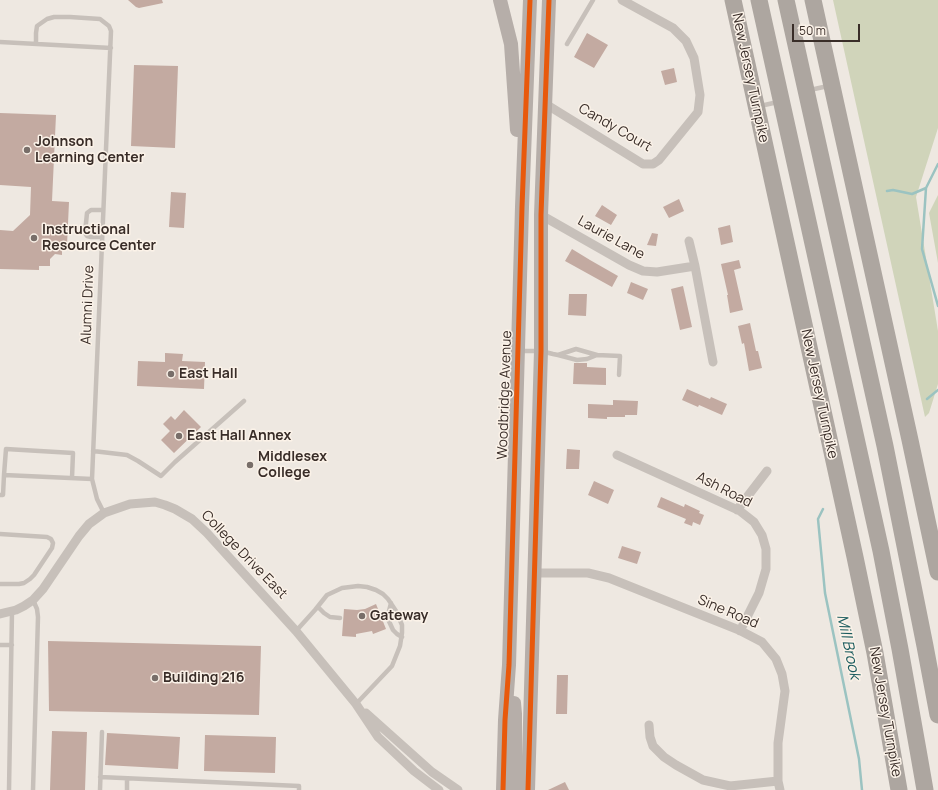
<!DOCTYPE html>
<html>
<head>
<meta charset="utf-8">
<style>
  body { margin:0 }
  #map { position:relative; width:938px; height:790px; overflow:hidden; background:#eee8e1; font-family:Manrope,sans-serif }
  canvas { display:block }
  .scale { position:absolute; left:792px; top:24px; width:68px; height:18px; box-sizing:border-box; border:2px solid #392d28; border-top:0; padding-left:5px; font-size:12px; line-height:14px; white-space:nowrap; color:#392d28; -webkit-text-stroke:3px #fbf2e8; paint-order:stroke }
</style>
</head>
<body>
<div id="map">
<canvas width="938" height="790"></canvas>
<div class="scale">50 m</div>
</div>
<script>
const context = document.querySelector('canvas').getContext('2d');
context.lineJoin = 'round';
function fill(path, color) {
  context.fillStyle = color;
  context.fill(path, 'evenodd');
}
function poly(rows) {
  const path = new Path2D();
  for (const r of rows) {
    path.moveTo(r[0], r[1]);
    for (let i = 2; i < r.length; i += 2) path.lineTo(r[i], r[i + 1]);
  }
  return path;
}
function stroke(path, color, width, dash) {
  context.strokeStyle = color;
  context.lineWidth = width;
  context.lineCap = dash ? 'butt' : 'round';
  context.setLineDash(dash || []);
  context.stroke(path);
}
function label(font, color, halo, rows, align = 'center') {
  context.font = font + ' Manrope,sans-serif';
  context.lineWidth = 3;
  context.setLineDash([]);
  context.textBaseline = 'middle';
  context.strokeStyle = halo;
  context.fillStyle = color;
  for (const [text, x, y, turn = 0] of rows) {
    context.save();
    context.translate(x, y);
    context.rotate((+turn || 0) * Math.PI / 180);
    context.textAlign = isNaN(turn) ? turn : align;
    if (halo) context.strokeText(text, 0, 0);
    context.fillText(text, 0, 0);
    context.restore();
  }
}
const green = poly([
  [833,0,938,0,938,128,916,197,938,331,938,384,929,413,925,417],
  [938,195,938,263,929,213]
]);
const stream = poly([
  [938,164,926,188,922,249,938,306],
  [887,191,893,190,912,194,926,188],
  [927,399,938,390],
  [823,509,818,519,825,593,859,759,862,790]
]);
const building = poly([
  [128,0,162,0,163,3,139,8,136,7],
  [587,33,608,45,594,68,574,57],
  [134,65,178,66,175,148,131,146],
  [674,68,677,82,665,85,661,71],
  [0,113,56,115,52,201,69,202,67,245,62,245,62,255,55,254,50,259,50,266,39,266,39,270,0,269,0,230,13,231,30,215,31,187,0,185],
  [171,192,186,193,184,228,169,227],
  [679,199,684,211,669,218,663,207],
  [602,205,617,215,611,225,595,216],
  [730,225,733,242,721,245,718,228],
  [652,233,658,234,656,246,647,245],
  [572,249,590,260,618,276,612,287,565,261],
  [739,260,741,268,734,270,743,310,730,313,727,295,728,295,721,264],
  [631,282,648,289,643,300,627,293],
  [683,286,692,327,680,330,671,289],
  [569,294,587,294,586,316,568,315],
  [750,323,756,351,758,351,762,368,749,371,744,343,742,344,738,326],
  [165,353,183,354,182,361,205,362,204,389,137,386,138,361,165,362],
  [574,363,587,363,587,367,606,368,606,385,573,384],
  [687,389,710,399,711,397,727,404,722,415,699,405,698,407,682,400],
  [613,400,638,401,637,415,625,415,625,417,607,417,607,419,588,418,588,404,613,405],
  [184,410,201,427,174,453,161,440,170,431,163,424,171,416,175,420],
  [567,449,580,450,579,469,566,469],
  [594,481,614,490,608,504,588,495],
  [661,497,684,507,685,504,700,511,699,513,704,515,700,525,693,522,692,526,684,523,686,519,657,507],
  [622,546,641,552,637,564,618,558],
  [376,604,386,629,373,634,372,631,356,634,356,637,342,636,344,609,357,610,365,609],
  [48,641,261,646,259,715,49,711],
  [557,675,568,675,567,714,556,714],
  [52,731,87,732,85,790,50,790],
  [107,733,180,737,178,769,105,765],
  [205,735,276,737,275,773,204,771],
  [565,782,569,790,548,790]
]);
const lane = poly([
  [0,42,111,48],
  [36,43,36,33,37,26,47,19,54,17,70,17,100,19,109,26,111,31,92,479,97,499,104,513],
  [567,44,593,0],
  [810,90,828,86],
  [760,106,778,102],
  [102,237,91,237,87,236,85,233,87,213,91,210,103,210],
  [520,351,541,351,553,354,558,355,576,349,597,355],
  [558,355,577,360,587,359,597,355,620,356,619,375],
  [93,451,127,455,138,461,161,476,175,462,244,401],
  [72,478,73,453,6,449,4,475,92,479],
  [0,495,3,495,4,475],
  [0,534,47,537,51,539,53,543,52,548,34,575,30,579,24,583,19,584,0,584],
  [391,603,388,615,388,619,393,630,397,634,402,637],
  [318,607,324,613,330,617,340,618],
  [296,631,315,610,327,595,342,588,358,586,367,587,376,590,383,594,388,599,396,611,402,625,402,633,400,646,392,666,356,704],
  [0,645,12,645],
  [100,777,299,786,299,790],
  [9,790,12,611],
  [33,790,38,617,37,609,33,600],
  [100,790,102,732],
  [127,790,127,779]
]);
const street = poly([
  [544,103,643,164,653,164,659,160,698,112,700,95,694,58,686,41,673,28,622,0],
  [541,215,629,265,643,271,657,272,695,266],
  [689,241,695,266,713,362],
  [617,455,740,511,754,522,762,535,766,549,766,569,759,593,740,631],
  [737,510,767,471],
  [534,573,588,573,609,578,739,630,762,642,776,659,782,674,785,691,778,743,778,781,780,790],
  [0,614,16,610,24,606,33,600,43,589,79,536,89,524,104,513,130,504,155,502,165,505,175,509,192,519,207,533,296,631,356,704,378,737,414,771,439,790],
  [366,713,432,772,458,790],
  [649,725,650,737,653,746,664,757,676,765,703,780,730,786,778,781]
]);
const primary = poly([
  [500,0,511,44,517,130],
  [514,703,515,714,515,790],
  [503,790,505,720,509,665,522,207,530,0],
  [528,790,541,351,541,215,549,0]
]);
const highway = poly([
  [733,0,855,557,875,653,899,790],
  [759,0,881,551,900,649,918,750,925,790],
  [786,0,885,446,925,646,938,715],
  [813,0,910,440,938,572]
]);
const cycleway = poly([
  [503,790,505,720,509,665,522,207,530,0],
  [528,790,541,351,541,215,549,0]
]);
const markers = [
  [27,150,4,"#786e69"],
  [34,238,4,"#786e69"],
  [171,374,4,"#786e69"],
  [179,436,4,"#786e69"],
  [250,465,4,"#786e69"],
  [362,616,4,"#786e69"],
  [155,678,4,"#786e69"]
];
const streetNames = [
  ["New Jersey Turnpike",750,78,78],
  ["Candy Court",615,128,30],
  ["Laurie Lane",611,238,29],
  ["Alumni Drive",88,305,-88],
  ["New Jersey Turnpike",819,394,78],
  ["Woodbridge Avenue",505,395,-88],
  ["Ash Road",724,490,27],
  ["College Drive East",244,555,46],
  ["Sine Road",728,612,23],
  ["New Jersey Turnpike",885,712,80]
];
const poiNames = [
  ["Johnson",35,142],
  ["Learning Center",35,158],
  ["Instructional",42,230],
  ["Resource Center",42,246],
  ["East Hall",179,374],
  ["East Hall Annex",187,436],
  ["Middlesex",258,457],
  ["College",258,473],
  ["Gateway",370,616],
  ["Building 216",163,678]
];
const waterNames = [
  ["Mill Brook",848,647,78]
];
fill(green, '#d0d4ba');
stroke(stream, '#9bc3c1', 2.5);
fill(building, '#c3aaa1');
stroke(lane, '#c7c0ba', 4.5);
stroke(street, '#c7c0ba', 9);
stroke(primary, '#b6aea9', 14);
stroke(highway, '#ada6a0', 17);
stroke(cycleway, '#e8590c', 5);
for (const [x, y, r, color] of markers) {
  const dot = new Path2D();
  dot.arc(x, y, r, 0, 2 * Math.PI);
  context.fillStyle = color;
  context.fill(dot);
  stroke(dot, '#fbf2e8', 1.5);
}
label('14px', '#392d28', '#fbf2e8', streetNames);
label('bold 14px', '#392d28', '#fbf2e8', poiNames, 'left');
label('italic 15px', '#1a5b5e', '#fbf2e8', waterNames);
</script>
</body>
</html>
